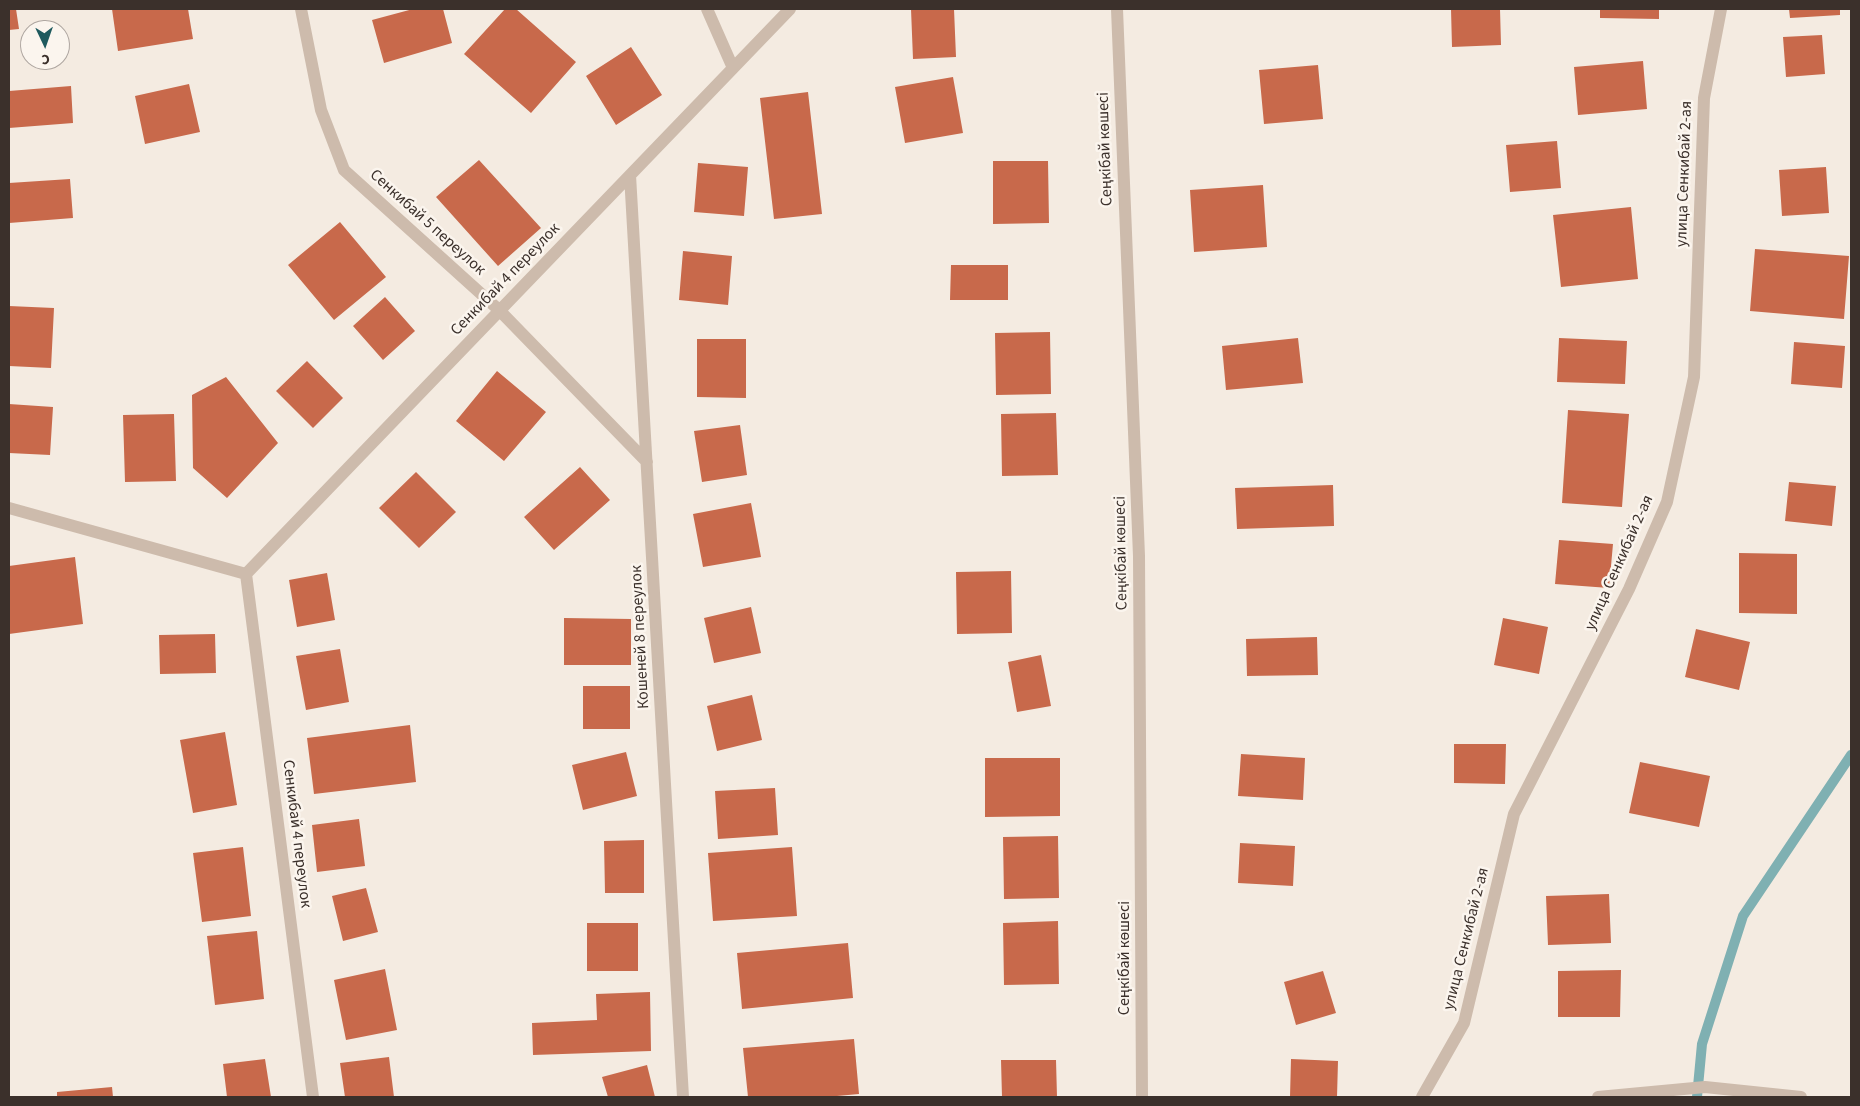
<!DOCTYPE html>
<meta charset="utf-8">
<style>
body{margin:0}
#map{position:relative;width:1860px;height:1106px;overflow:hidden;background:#f4ebe1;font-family:"Source Sans 3",sans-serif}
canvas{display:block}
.frame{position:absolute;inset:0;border:10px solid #3b302b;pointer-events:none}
.north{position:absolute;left:20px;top:20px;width:50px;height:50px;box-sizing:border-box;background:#fbf5ee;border:1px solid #aea6a0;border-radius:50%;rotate:177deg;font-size:14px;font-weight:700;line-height:20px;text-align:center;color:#3b302b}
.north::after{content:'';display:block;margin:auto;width:18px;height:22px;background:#1f5a5e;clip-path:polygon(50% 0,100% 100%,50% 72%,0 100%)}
</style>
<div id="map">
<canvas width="1860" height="1106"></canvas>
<div class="frame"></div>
<div class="north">С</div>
</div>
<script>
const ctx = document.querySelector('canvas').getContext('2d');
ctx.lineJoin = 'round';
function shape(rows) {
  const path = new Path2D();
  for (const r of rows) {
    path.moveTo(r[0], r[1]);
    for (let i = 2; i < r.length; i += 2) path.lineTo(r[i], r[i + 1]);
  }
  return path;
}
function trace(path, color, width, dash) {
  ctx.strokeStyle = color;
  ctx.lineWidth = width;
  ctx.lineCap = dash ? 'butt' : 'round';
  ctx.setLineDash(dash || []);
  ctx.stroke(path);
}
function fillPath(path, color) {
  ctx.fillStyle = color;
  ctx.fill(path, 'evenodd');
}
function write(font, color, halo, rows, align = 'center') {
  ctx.font = font + ' "Source Sans 3",sans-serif';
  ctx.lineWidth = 5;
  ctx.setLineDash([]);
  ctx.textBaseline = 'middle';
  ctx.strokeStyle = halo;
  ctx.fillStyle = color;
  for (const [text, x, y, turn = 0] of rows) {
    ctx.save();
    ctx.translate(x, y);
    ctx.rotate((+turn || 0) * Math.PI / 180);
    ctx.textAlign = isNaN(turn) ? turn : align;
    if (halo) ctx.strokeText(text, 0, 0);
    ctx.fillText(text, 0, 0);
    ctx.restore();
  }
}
const stream = shape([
 [1697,1097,1702,1044,1743,916,1851,755]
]);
const building = shape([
 [9,9,16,9,19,29,9,30],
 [112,9,188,9,193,39,118,51],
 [413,9,443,9,452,43,384,63,372,20],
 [505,9,516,9,576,62,531,113,464,54],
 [911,9,954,9,956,57,913,59],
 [1451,9,1500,9,1501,45,1452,47],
 [1600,9,1659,9,1659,19,1600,18],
 [1789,9,1840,9,1840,15,1790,18],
 [1822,35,1825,74,1786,77,1783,37],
 [631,47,662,95,616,125,586,76],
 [1643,61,1647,109,1578,115,1574,67],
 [1318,65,1323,119,1264,124,1259,70],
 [953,77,963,133,905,143,895,87],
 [189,84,200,132,145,144,135,96],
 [71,86,73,123,9,128,9,91],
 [808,92,822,214,774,219,760,98],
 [1557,141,1561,188,1510,192,1506,145],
 [479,160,541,228,498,266,436,197],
 [993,161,1048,161,1049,223,993,224],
 [698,163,748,167,744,216,694,212],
 [1826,167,1829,213,1782,216,1779,170],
 [70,179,73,218,9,223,9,183],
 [1263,185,1267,247,1194,252,1190,190],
 [1631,207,1638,279,1561,287,1553,215],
 [340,222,386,277,334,320,288,265],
 [1755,249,1849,256,1844,319,1750,311],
 [683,251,732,256,728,305,679,300],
 [951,265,1008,265,1008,300,950,300],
 [385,297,415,331,383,360,353,326],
 [9,306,54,308,51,368,9,366],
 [1050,332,1051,394,996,395,995,333],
 [1298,338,1303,383,1226,390,1222,346],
 [1559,338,1627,341,1625,384,1557,382],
 [697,339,746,339,746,398,697,397],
 [1794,342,1845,346,1842,388,1791,384],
 [307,361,343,398,313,428,276,391],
 [497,371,546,412,504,461,456,421],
 [226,377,278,443,227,498,193,468,192,395],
 [9,404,53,407,50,455,9,453],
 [1568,410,1629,414,1622,507,1562,503],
 [1056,413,1058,475,1002,476,1001,414],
 [174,414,176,481,125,482,123,415],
 [740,425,747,475,702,482,694,431],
 [580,467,610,500,554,550,524,517],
 [416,472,456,512,419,548,379,508],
 [1789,482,1836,486,1832,526,1785,521],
 [1333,485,1334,526,1237,529,1235,488],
 [751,503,761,557,703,567,693,514],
 [1559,540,1613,544,1609,588,1555,584],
 [1739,553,1797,554,1797,614,1739,613],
 [75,557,83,624,9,634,9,566],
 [1011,571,1012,633,957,634,956,572],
 [327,573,335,620,297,627,289,580],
 [751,607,761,653,714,663,704,618],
 [564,618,631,619,631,665,564,665],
 [1503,618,1548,627,1539,674,1494,665],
 [1696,629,1750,642,1739,690,1685,677],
 [215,634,216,673,160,674,159,635],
 [1317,637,1318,675,1247,676,1246,639],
 [340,649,349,702,306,710,296,656],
 [1041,655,1051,706,1017,712,1008,662],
 [583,686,630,686,630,729,583,729],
 [752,695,762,740,717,751,707,706],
 [410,725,416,782,314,794,307,738],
 [225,732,237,805,193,813,180,740],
 [1454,744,1506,744,1505,784,1454,783],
 [626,752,637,796,583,810,572,765],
 [1241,754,1305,758,1303,800,1238,796],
 [985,758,1060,758,1060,816,985,817],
 [1640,762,1710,776,1699,827,1629,813],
 [775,788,778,835,718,839,715,791],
 [359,819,365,866,317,872,312,825],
 [1058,836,1059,898,1004,899,1003,837],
 [644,840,644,893,605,893,604,841],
 [1240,843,1295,846,1293,886,1238,883],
 [243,847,251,916,202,922,193,853],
 [792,847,797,916,713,921,708,853],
 [366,888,378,932,343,941,332,896],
 [1609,894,1611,943,1548,945,1546,896],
 [1058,921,1059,984,1004,985,1003,923],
 [587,923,638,923,638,971,587,971],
 [257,931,264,999,215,1005,207,936],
 [848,943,853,998,742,1009,737,953],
 [385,969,397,1030,346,1040,334,980],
 [1621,970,1620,1017,1558,1017,1558,971],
 [1323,971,1336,1013,1296,1025,1284,982],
 [650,992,651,1051,533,1055,532,1023,597,1020,596,994],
 [854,1039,859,1094,826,1097,748,1097,743,1048],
 [389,1057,394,1097,345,1097,340,1063],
 [265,1059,271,1097,227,1097,223,1064],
 [1291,1059,1338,1061,1337,1097,1290,1097],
 [1001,1060,1056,1060,1057,1097,1002,1097],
 [647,1065,655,1097,608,1097,602,1077],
 [112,1087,113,1097,57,1097,57,1092]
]);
const minor = shape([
 [301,9,321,110,344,170,499,310,647,462],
 [707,9,733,68],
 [1117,9,1139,556,1142,1097],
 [630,175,683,1097],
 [9,508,246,574,313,1097],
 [246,574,790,9],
 [1422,1097,1464,1023,1514,814,1629,589,1667,502,1694,377,1704,98,1721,9],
 [1598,1097,1705,1087,1801,1097]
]);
const streetNames = [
 ["Сеңкібай көшесі",1106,149,-92],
 ["улица Сенкибай 2-ая",1685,174,-88],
 ["Сенкибай 5 переулок",427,223,42],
 ["Сенкибай 4 переулок",506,280,-46],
 ["Сеңкібай көшесі",1122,553,-91],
 ["улица Сенкибай 2-ая",1620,563,-66],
 ["Кошеней 8 переулок",641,637,-93],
 ["Сенкибай 4 переулок",296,834,83],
 ["улица Сенкибай 2-ая",1467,939,-76],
 ["Сеңкібай көшесі",1125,958,-90]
];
trace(stream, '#7fb0b2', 10);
fillPath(building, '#c8694b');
trace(minor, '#cdbbac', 12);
write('16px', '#3b302b', '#fbf5ee', streetNames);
</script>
